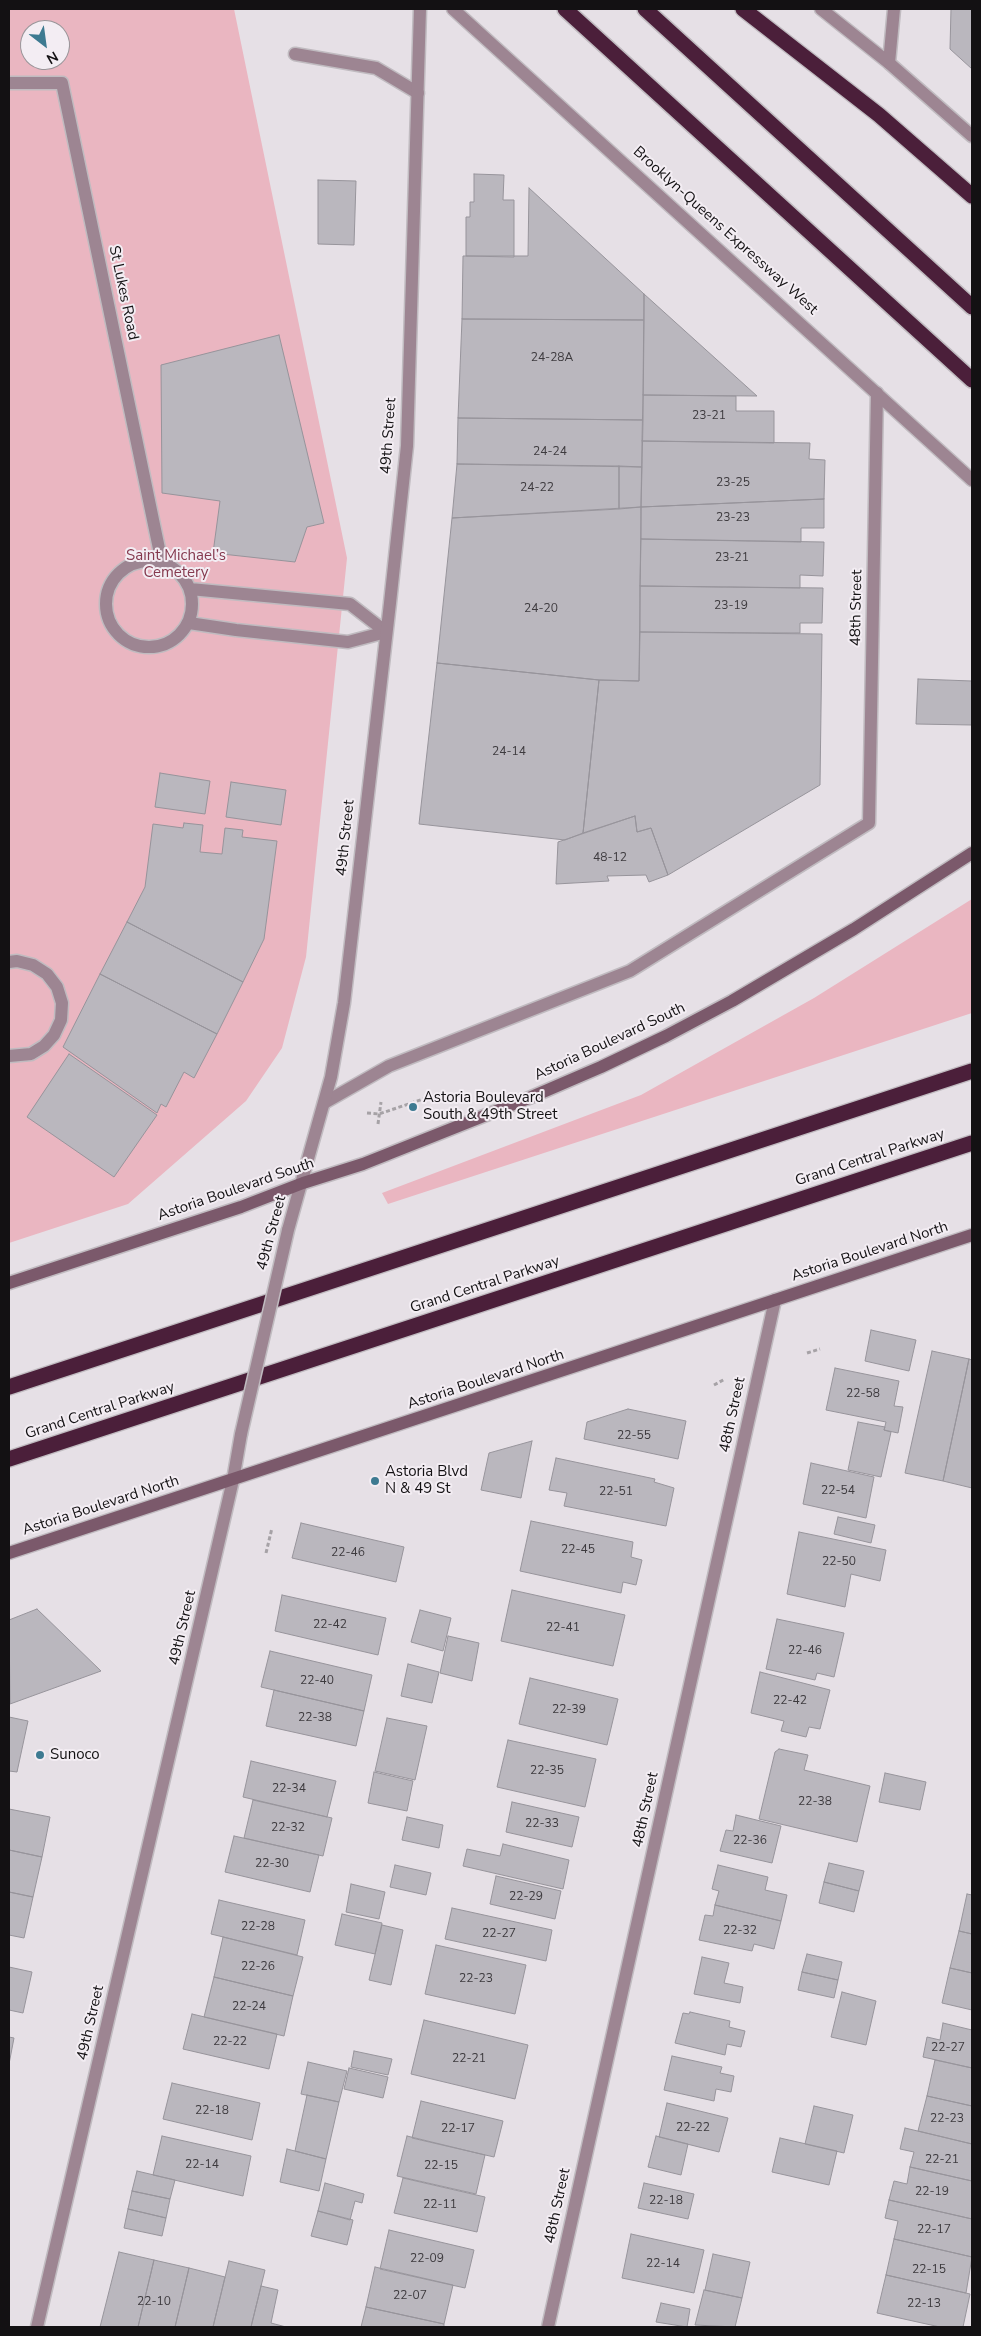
<!DOCTYPE html>
<meta charset="utf-8">
<style>
body{margin:0}
#map{position:relative;width:981px;height:2336px;overflow:hidden;background:#e6e0e6;font-family:"Nunito Sans",sans-serif}
canvas{display:block}
.frame{position:absolute;inset:0;border:10px solid #131113;pointer-events:none}
.north{position:absolute;left:20px;top:20px;width:50px;height:50px;box-sizing:border-box;background:#f3edf3;border:1px solid #999599;border-radius:50%;rotate:150deg;font-size:14px;font-weight:700;line-height:20px;text-align:center;color:#131113}
.north::after{content:'';display:block;margin:auto;width:18px;height:22px;background:#3d7a91;clip-path:polygon(50% 0,100% 100%,50% 72%,0 100%)}
</style>
<div id="map">
<canvas width="981" height="2336"></canvas>
<div class="frame"></div>
<div class="north">N</div>
</div>
<script>
const ctx = document.querySelector('canvas').getContext('2d');
ctx.lineJoin = 'round';
function fillPath(path, color) {
  ctx.fillStyle = color;
  ctx.fill(path, 'evenodd');
}
function shape(rows) {
  const path = new Path2D();
  for (const r of rows) {
    if (r.length === 3) {
      path.moveTo(r[0] + r[2], r[1]);
      path.arc(r[0], r[1], r[2], 0, 2 * Math.PI);
      continue;
    }
    path.moveTo(r[0], r[1]);
    for (let i = 2; i < r.length; i += 2) path.lineTo(r[i], r[i + 1]);
  }
  return path;
}
function trace(path, color, width, dash) {
  ctx.strokeStyle = color;
  ctx.lineWidth = width;
  ctx.lineCap = dash ? 'butt' : 'round';
  ctx.setLineDash(dash || []);
  ctx.stroke(path);
}
function write(font, color, halo, rows, align = 'center') {
  ctx.font = font + ' "Nunito Sans",sans-serif';
  ctx.lineWidth = 4;
  ctx.setLineDash([]);
  ctx.textBaseline = 'middle';
  ctx.strokeStyle = halo;
  ctx.fillStyle = color;
  for (const [text, x, y, turn = 0] of rows) {
    ctx.save();
    ctx.translate(x, y);
    ctx.rotate((+turn || 0) * Math.PI / 180);
    ctx.textAlign = isNaN(turn) ? turn : align;
    if (halo) ctx.strokeText(text, 0, 0);
    ctx.fillText(text, 0, 0);
    ctx.restore();
  }
}
const green = shape([
 [9,9,234,9,347,558,306,957,282,1048,246,1101,128,1204,9,1243],
 [30,30,60,30,60,60,30,60],
 [972,899,972,1013,388,1204,382,1193,641,1095,814,998]
]);
const building = shape([
 [951,9,972,9,972,69,950,49,951,9],
 [474,174,504,175,503,200,514,200,514,257,466,256,466,217,470,217,470,202,474,202,474,174],
 [318,180,356,181,354,245,318,244,318,180],
 [529,188,644,294,644,320,462,319,463,256,528,256,529,188],
 [644,294,757,396,643,395,644,294],
 [462,319,644,320,643,420,458,418,462,319],
 [279,335,324,523,307,527,295,562,213,553,220,501,162,493,161,365,279,335],
 [643,395,736,396,736,411,774,411,774,443,642,441,643,395],
 [458,418,643,420,642,467,457,464,458,418],
 [642,441,810,443,809,459,825,460,824,499,641,507,642,441],
 [457,464,619,466,619,509,452,518,457,464],
 [619,466,642,467,641,507,619,509,619,466],
 [824,499,824,528,801,528,801,542,641,539,641,507,824,499],
 [641,507,639,681,599,680,437,663,452,518,641,507],
 [641,539,824,542,823,576,800,575,800,588,640,586,641,539],
 [640,586,823,588,822,623,800,623,800,633,640,632,640,586],
 [640,632,822,634,820,785,668,875,651,828,637,832,635,816,583,833,599,680,639,681,640,632],
 [437,663,599,680,583,833,565,840,419,824,437,663],
 [918,679,972,681,972,725,916,724,918,679],
 [160,773,210,781,205,814,155,807,160,773],
 [231,782,286,790,281,825,226,817,231,782],
 [635,816,637,832,651,828,668,875,649,882,646,875,607,876,609,881,556,884,558,842,635,816],
 [184,823,203,825,200,852,222,854,225,828,243,830,242,837,277,841,264,939,243,982,127,922,145,887,153,824,183,828,184,823],
 [127,922,243,982,217,1034,100,974,127,922],
 [100,974,217,1034,194,1078,184,1072,166,1107,161,1104,157,1113,63,1047,100,974],
 [69,1054,157,1115,114,1177,27,1117,69,1054],
 [871,1330,916,1340,909,1371,865,1361,871,1330],
 [932,1351,969,1359,943,1481,905,1473,932,1351],
 [969,1359,972,1360,972,1488,943,1481,969,1359],
 [835,1368,899,1381,894,1406,903,1407,898,1433,884,1430,886,1422,826,1410,835,1368],
 [628,1409,686,1421,678,1459,584,1439,587,1422,628,1409],
 [858,1422,885,1427,884,1430,891,1432,881,1477,848,1470,858,1422],
 [532,1441,521,1498,481,1490,489,1453,532,1441],
 [556,1458,655,1479,654,1482,674,1488,666,1526,564,1506,567,1493,549,1490,556,1458],
 [811,1463,874,1477,866,1518,803,1504,811,1463],
 [838,1517,875,1525,871,1543,834,1534,838,1517],
 [531,1521,633,1542,631,1557,642,1560,636,1585,623,1582,621,1593,520,1571,531,1521],
 [301,1523,404,1547,396,1582,292,1558,301,1523],
 [799,1532,886,1550,880,1581,851,1574,845,1607,787,1594,799,1532],
 [512,1590,625,1615,613,1666,501,1641,512,1590],
 [282,1595,386,1618,378,1655,275,1631,282,1595],
 [37,1609,101,1671,10,1704,9,1620,37,1609],
 [420,1610,451,1618,443,1651,411,1642,420,1610],
 [777,1619,844,1633,834,1677,817,1673,815,1680,766,1669,777,1619],
 [448,1636,479,1643,472,1681,440,1673,448,1636],
 [270,1651,372,1675,364,1711,261,1687,270,1651],
 [408,1664,439,1672,432,1703,401,1696,408,1664],
 [760,1672,830,1690,820,1729,809,1727,806,1737,781,1731,784,1721,751,1713,760,1672],
 [530,1678,618,1699,607,1745,519,1724,530,1678],
 [274,1690,364,1711,356,1746,266,1726,274,1690],
 [9,1717,28,1721,17,1772,9,1771,9,1717],
 [387,1718,427,1726,415,1780,375,1771,387,1718],
 [508,1740,596,1759,585,1807,497,1787,508,1740],
 [779,1749,808,1755,804,1770,870,1786,857,1842,759,1819,775,1752,779,1749],
 [251,1761,336,1781,327,1817,243,1797,251,1761],
 [374,1772,413,1781,407,1811,368,1803,374,1772],
 [885,1773,926,1782,920,1810,879,1802,885,1773],
 [253,1800,332,1818,323,1856,244,1838,253,1800],
 [512,1802,579,1817,572,1847,506,1832,512,1802],
 [9,1809,50,1817,42,1857,9,1850,9,1809],
 [736,1815,781,1826,772,1863,720,1851,726,1830,733,1831,736,1815],
 [407,1817,443,1825,439,1848,402,1840,407,1817],
 [234,1836,319,1855,310,1892,225,1872,234,1836],
 [503,1844,569,1860,563,1889,463,1866,467,1849,500,1856,503,1844],
 [9,1850,42,1857,33,1897,9,1892,9,1850],
 [829,1863,864,1871,859,1891,824,1882,829,1863],
 [395,1865,431,1873,426,1895,390,1887,395,1865],
 [718,1865,768,1877,765,1890,787,1895,781,1921,715,1905,719,1891,712,1889,718,1865],
 [496,1876,561,1891,555,1919,490,1904,496,1876],
 [824,1882,859,1891,854,1912,819,1903,824,1882],
 [351,1884,385,1892,379,1919,346,1912,351,1884],
 [9,1892,33,1897,24,1938,9,1935,9,1892],
 [967,1894,972,1895,972,1934,959,1931,967,1894],
 [219,1900,305,1920,297,1955,211,1934,219,1900],
 [715,1905,781,1921,774,1949,754,1944,752,1951,699,1940,705,1915,713,1916,715,1905],
 [452,1908,552,1930,546,1961,445,1939,452,1908],
 [342,1914,382,1923,375,1954,335,1945,342,1914],
 [382,1925,403,1930,391,1985,369,1980,382,1925],
 [959,1931,972,1934,972,1973,950,1968,959,1931],
 [223,1937,303,1957,293,1996,214,1977,223,1937],
 [436,1945,526,1965,515,2014,425,1994,436,1945],
 [807,1954,842,1962,838,1980,802,1972,807,1954],
 [702,1957,729,1963,724,1983,743,1987,740,2003,694,1994,702,1957],
 [9,1967,32,1972,23,2013,9,2010,9,1967],
 [950,1968,972,1973,972,2010,942,2003,950,1968],
 [802,1972,838,1980,834,1998,798,1990,802,1972],
 [214,1977,293,1996,284,2036,204,2017,214,1977],
 [842,1992,876,2001,866,2045,831,2037,842,1992],
 [690,2012,730,2021,729,2027,745,2031,741,2047,727,2044,725,2055,675,2043,683,2013,689,2014,690,2012],
 [192,2014,277,2034,269,2069,183,2049,192,2014],
 [424,2020,528,2045,515,2099,411,2074,424,2020],
 [943,2023,972,2030,972,2068,923,2057,927,2037,940,2040,943,2023],
 [9,2037,14,2038,9,2064,9,2037],
 [354,2051,392,2059,388,2075,351,2067,354,2051],
 [672,2056,722,2067,720,2073,734,2076,731,2092,716,2089,714,2101,664,2090,672,2056],
 [935,2060,972,2068,972,2106,927,2096,935,2060],
 [308,2062,347,2071,339,2102,301,2094,308,2062],
 [349,2068,388,2077,383,2098,344,2089,349,2068],
 [172,2083,260,2103,252,2140,163,2119,172,2083],
 [307,2095,339,2102,326,2159,295,2151,307,2095],
 [927,2096,972,2106,972,2144,918,2131,927,2096],
 [421,2101,503,2121,494,2157,412,2138,421,2101],
 [667,2103,728,2118,719,2152,659,2137,667,2103],
 [814,2106,853,2115,844,2153,805,2144,814,2106],
 [905,2128,972,2144,972,2181,910,2167,914,2152,900,2149,905,2128],
 [162,2136,251,2156,243,2196,153,2175,162,2136],
 [407,2136,485,2155,476,2194,397,2176,407,2136],
 [656,2136,688,2144,681,2175,648,2167,656,2136],
 [780,2138,837,2151,829,2185,772,2172,780,2138],
 [287,2149,326,2159,319,2191,280,2182,287,2149],
 [910,2167,972,2181,972,2219,889,2200,894,2181,907,2184,910,2167],
 [137,2171,175,2180,170,2199,132,2191,137,2171],
 [403,2178,485,2197,477,2232,394,2213,403,2178],
 [325,2183,364,2194,362,2203,355,2201,350,2220,318,2211,325,2183],
 [644,2183,694,2194,688,2219,638,2208,644,2183],
 [132,2191,170,2199,166,2218,128,2209,132,2191],
 [889,2200,972,2219,972,2257,894,2239,898,2221,885,2218,889,2200],
 [128,2209,166,2218,162,2236,124,2228,128,2209],
 [318,2211,353,2220,347,2245,311,2236,318,2211],
 [389,2230,474,2250,465,2288,380,2269,389,2230],
 [631,2234,704,2250,694,2293,622,2278,631,2234],
 [894,2239,972,2257,966,2293,886,2275,894,2239],
 [119,2252,154,2260,138,2327,100,2327,119,2252],
 [713,2254,750,2262,742,2298,705,2290,713,2254],
 [154,2260,189,2268,175,2327,138,2327,154,2260],
 [229,2261,265,2270,251,2327,213,2327,229,2261],
 [375,2267,453,2285,444,2324,366,2307,375,2267],
 [189,2268,225,2277,213,2327,175,2327,189,2268],
 [886,2275,970,2294,963,2327,940,2327,877,2313,886,2275],
 [261,2286,278,2290,271,2323,286,2327,251,2327,261,2286],
 [704,2290,742,2298,735,2327,695,2325,704,2290],
 [661,2303,690,2309,687,2327,656,2322,661,2303],
 [366,2307,444,2324,444,2327,361,2327,366,2307]
]);
const path = shape([
 [367,1113,379,1114,447,1091],
 [378,1124,381,1102],
 [807,1353,820,1349],
 [714,1385,725,1379],
 [266,1553,272,1528]
]);
const service = shape([
 [295,54,376,68,418,93],
 [9,83,62,83,162,563],
 [149,604,43],
 [189,623,236,630,348,642,386,632,350,604,190,589],
 [9,962,17,961,33,965,47,974,57,987,62,1003,61,1020,54,1035,44,1046,31,1054,9,1056]
]);
const minor = shape([
 [889,63,894,9],
 [324,1103,389,1066,630,971,869,823,877,393],
 [37,2327,233,1480],
 [548,2327,775,1300]
]);
const tertiary = shape([
 [453,9,972,480],
 [821,9,889,63,972,136],
 [288,1230,331,1077,344,1003,390,603,407,446,420,9],
 [233,1480,241,1434]
]);
const secondary = shape([
 [9,1283,241,1207,303,1183,363,1164,529,1098,601,1067,666,1036,732,1001,854,929,972,853],
 [9,1553,972,1235]
]);
const motorway = shape([
 [565,9,972,380],
 [645,9,972,307],
 [743,9,879,115,972,196],
 [9,1387,972,1071],
 [9,1459,972,1143]
]);
const tertiaryBridge = shape([
 [241,1434,288,1230]
]);
const markers = [
 [413,1107,5,"#3d7a91"],
 [375,1481,5,"#3d7a91"],
 [40,1755,5,"#3d7a91"]
];
const numberNames = [
 ["24-28A",552,358],
 ["23-21",709,416],
 ["24-24",550,452],
 ["23-25",733,483],
 ["24-22",537,488],
 ["23-23",733,518],
 ["23-21",732,558],
 ["23-19",731,606],
 ["24-20",541,609],
 ["24-14",509,752],
 ["48-12",610,858],
 ["22-58",863,1394],
 ["22-55",634,1436],
 ["22-54",838,1491],
 ["22-51",616,1492],
 ["22-45",578,1550],
 ["22-46",348,1553],
 ["22-50",839,1562],
 ["22-42",330,1625],
 ["22-41",563,1628],
 ["22-46",805,1651],
 ["22-40",317,1681],
 ["22-42",790,1701],
 ["22-39",569,1710],
 ["22-38",315,1718],
 ["22-35",547,1771],
 ["22-34",289,1789],
 ["22-38",815,1802],
 ["22-33",542,1824],
 ["22-32",288,1828],
 ["22-36",750,1841],
 ["22-30",272,1864],
 ["22-29",526,1897],
 ["22-28",258,1927],
 ["22-32",740,1931],
 ["22-27",499,1934],
 ["22-26",258,1967],
 ["22-23",476,1979],
 ["22-24",249,2007],
 ["22-22",230,2042],
 ["22-27",948,2048],
 ["22-21",469,2059],
 ["22-18",212,2111],
 ["22-23",947,2119],
 ["22-22",693,2128],
 ["22-17",458,2129],
 ["22-21",942,2160],
 ["22-14",202,2165],
 ["22-15",441,2166],
 ["22-19",932,2192],
 ["22-18",666,2201],
 ["22-11",440,2205],
 ["22-17",934,2230],
 ["22-09",427,2259],
 ["22-14",663,2264],
 ["22-15",929,2270],
 ["22-07",410,2296],
 ["22-10",154,2302],
 ["22-13",924,2304]
];
const streetNames = [
 ["Brooklyn-Queens Expressway West",725,231,42],
 ["St Lukes Road",123,293,78],
 ["49th Street",389,436,-86],
 ["48th Street",857,608,-89],
 ["49th Street",346,838,-84],
 ["Astoria Boulevard South",610,1042,-25],
 ["Grand Central Parkway",870,1158,-18],
 ["Astoria Boulevard South",236,1190,-19],
 ["49th Street",272,1233,-75],
 ["Astoria Boulevard North",870,1252,-18],
 ["Grand Central Parkway",485,1285,-18],
 ["Astoria Boulevard North",486,1380,-18],
 ["Grand Central Parkway",100,1411,-18],
 ["48th Street",733,1415,-78],
 ["Astoria Boulevard North",101,1506,-18],
 ["49th Street",183,1628,-77],
 ["48th Street",646,1810,-78],
 ["49th Street",91,2023,-77],
 ["48th Street",558,2206,-78]
];
const parkNames = [
 ["Saint Michael’s",176,556],
 ["Cemetery",176,573]
];
const poiNames = [
 ["Astoria Boulevard",423,1098],
 ["South & 49th Street",423,1115],
 ["Astoria Blvd",385,1472],
 ["N & 49 St",385,1489],
 ["Sunoco",50,1755]
];
fillPath(green, '#eab6c1');
fillPath(building, '#bab7be');
trace(building, '#97949b', 1);
trace(service, '#c0bbc0', 15);
trace(minor, '#c0bbc0', 15);
trace(tertiary, '#c0bbc0', 15);
trace(secondary, '#c0bbc0', 15);
trace(motorway, '#c0bbc0', 18);
trace(path, '#a6a2a6', 3, [4, 2.5]);
trace(service, '#9d8592', 12);
trace(minor, '#9d8592', 12);
trace(tertiary, '#9d8592', 12);
trace(secondary, '#7b596b', 12);
trace(motorway, '#4b1f3a', 15);
trace(tertiaryBridge, '#c0bbc0', 15, []);
trace(tertiaryBridge, '#9d8592', 12);
for (const [x, y, r, color] of markers) {
  const dot = new Path2D();
  dot.arc(x, y, r, 0, 2 * Math.PI);
  ctx.fillStyle = color;
  ctx.fill(dot);
  trace(dot, '#f3edf3', 2);
}
write('12px', '#3d3a3e', null, numberNames);
write('15px', '#131113', '#f3edf3', streetNames);
write('15px', '#85394e', '#f3edf3', parkNames);
write('15px', '#131113', '#f3edf3', poiNames, 'left');
</script>
